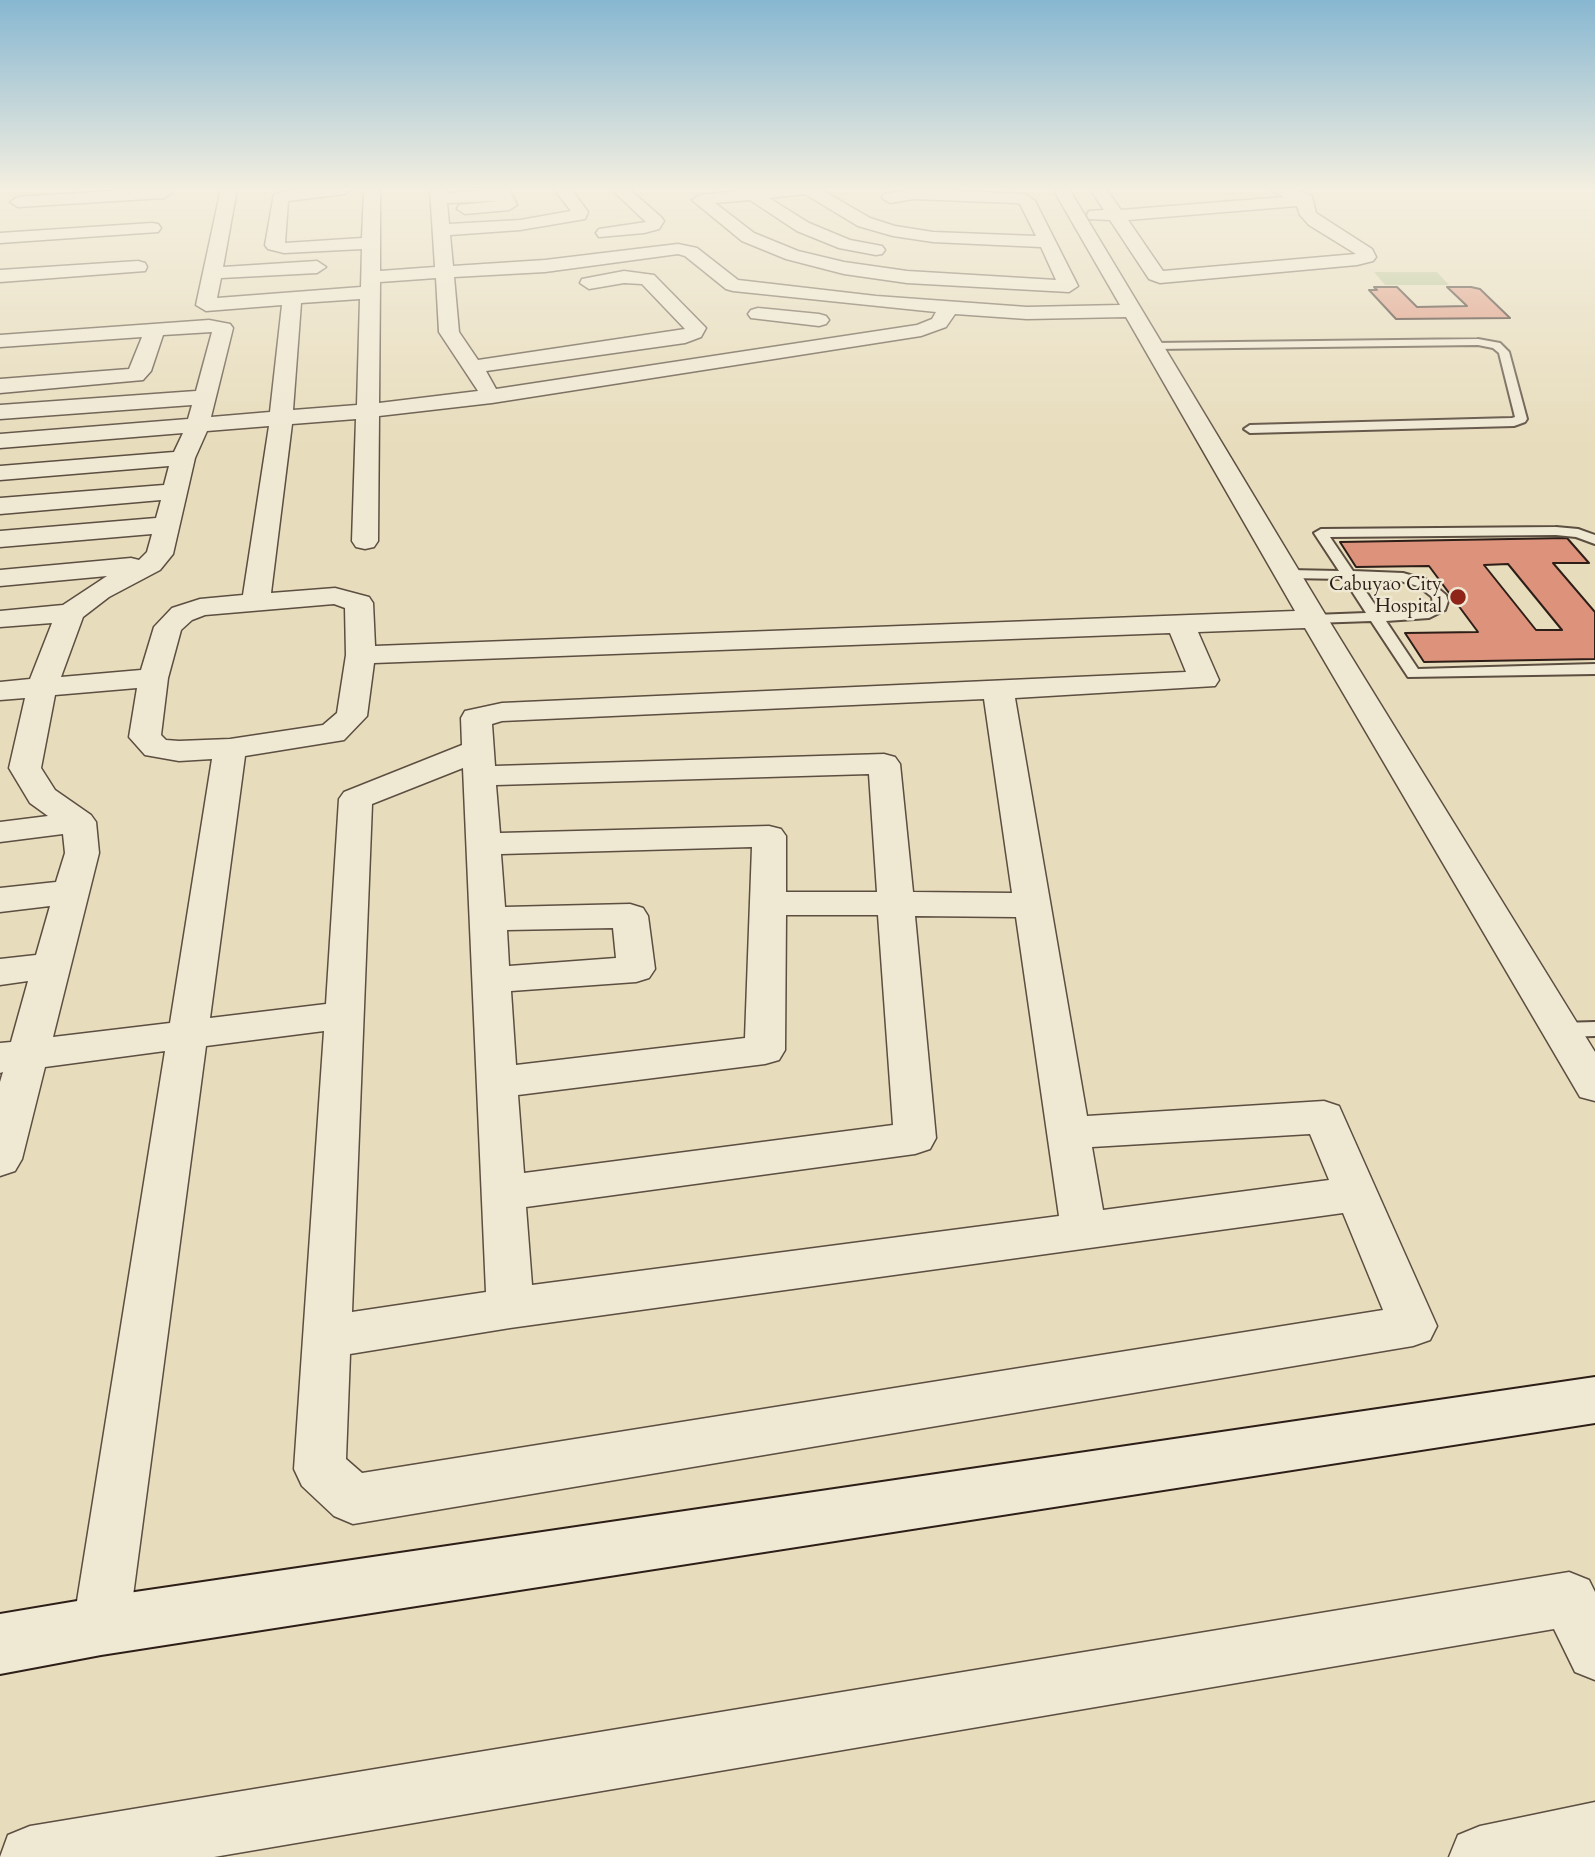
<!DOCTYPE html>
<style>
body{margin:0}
canvas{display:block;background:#e7dcbb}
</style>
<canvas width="1595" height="1857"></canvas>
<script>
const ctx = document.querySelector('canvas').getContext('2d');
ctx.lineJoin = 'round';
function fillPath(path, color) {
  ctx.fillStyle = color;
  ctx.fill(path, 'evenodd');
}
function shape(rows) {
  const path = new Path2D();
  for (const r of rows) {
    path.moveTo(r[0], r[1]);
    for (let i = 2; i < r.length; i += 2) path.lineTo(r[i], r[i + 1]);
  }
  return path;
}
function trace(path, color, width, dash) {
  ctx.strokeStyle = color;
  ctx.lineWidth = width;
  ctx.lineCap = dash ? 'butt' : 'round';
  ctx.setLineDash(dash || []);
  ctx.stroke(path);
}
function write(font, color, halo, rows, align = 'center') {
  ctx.font = font + ' Cardo,serif';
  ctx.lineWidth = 5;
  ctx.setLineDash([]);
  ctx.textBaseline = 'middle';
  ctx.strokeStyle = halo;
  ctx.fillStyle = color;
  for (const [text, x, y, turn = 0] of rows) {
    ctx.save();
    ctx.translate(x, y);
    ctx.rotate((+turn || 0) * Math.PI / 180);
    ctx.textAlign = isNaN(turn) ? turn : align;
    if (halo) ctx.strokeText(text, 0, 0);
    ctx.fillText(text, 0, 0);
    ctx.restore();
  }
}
const green = shape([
 [1374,272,1437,272,1449,285,1385,285]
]);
const building = shape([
 [1374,287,1397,287,1417,307,1467,306,1447,287,1471,287,1480,289,1510,318,1396,319,1369,290,1377,290,1374,287],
 [1567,538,1589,563,1553,563,1595,612,1595,659,1424,662,1405,633,1478,632,1429,566,1356,567,1340,542,1567,538],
 [1508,564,1562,630,1536,630,1484,565,1508,564]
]);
const lane = shape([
 [1478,339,1500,343,1509,352,1527,419,1525,422,1514,426,1250,433,1244,429,1250,425,1512,418,1515,417,1499,353,1493,348,1478,345,1154,349,1149,346,1154,343,1478,339],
 [1556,527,1578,529,1595,535,1595,544,1576,537,1556,535,1330,537,1353,571,1403,573,1428,580,1446,595,1448,601,1445,610,1429,618,1386,621,1418,669,1595,664,1595,674,1408,677,1371,621,1314,623,1307,619,1314,615,1366,613,1344,579,1289,578,1282,574,1289,570,1339,571,1314,533,1321,529,1556,527],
 [1358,580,1397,580,1418,586,1432,597,1433,605,1421,611,1380,612,1358,580],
 [1595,1022,1595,1036,1560,1037,1553,1035,1550,1030,1553,1025,1560,1023,1595,1022]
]);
const street = shape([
 [142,189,169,189,172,193,164,198,18,207,10,202,18,197,142,189],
 [221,189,237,189,223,267,317,261,326,267,317,273,221,278,217,298,361,287,362,249,284,253,268,249,265,245,274,194,301,189,352,189,344,194,288,201,285,243,362,238,364,189,380,189,380,271,435,267,430,189,446,189,447,193,505,189,510,191,517,205,509,210,465,214,457,209,459,205,499,201,447,203,449,224,520,220,571,211,554,189,571,189,588,212,585,219,520,230,450,235,453,266,545,260,678,244,697,248,738,280,876,296,1027,307,1120,305,1053,189,1069,189,1328,619,1595,1052,1595,1101,1580,1097,1305,628,1198,632,1219,680,1215,686,1015,698,1087,1116,1324,1101,1339,1106,1437,1326,1430,1340,1413,1346,353,1524,334,1516,302,1486,294,1469,324,1031,206,1046,129,1626,121,1646,101,1654,81,1646,73,1626,165,1051,45,1067,22,1159,15,1171,0,1176,0,1082,3,1072,0,1073,0,1043,11,1042,28,981,0,985,0,959,36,955,50,906,0,912,0,888,56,882,65,853,63,834,0,842,0,822,48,816,30,803,9,768,25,698,0,700,0,682,30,679,52,623,0,627,0,611,63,605,107,576,0,586,0,570,131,558,139,560,147,552,152,534,0,547,0,531,156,518,161,500,0,514,0,498,164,485,169,466,0,480,0,466,174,452,183,433,0,448,0,434,188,419,192,405,0,419,0,405,196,391,212,332,163,335,151,371,143,380,0,393,0,379,129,369,142,337,0,347,0,335,209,320,230,324,233,328,211,417,270,412,282,305,206,311,196,305,221,189],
 [678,254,685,256,726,289,733,291,936,312,932,319,917,325,496,389,486,371,685,343,701,337,706,328,654,275,624,271,582,279,580,283,589,289,624,283,642,284,685,329,478,360,459,332,454,277,545,272,678,254],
 [436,278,439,332,478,391,379,403,380,282,436,278],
 [360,299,357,405,293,410,301,303,360,299],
 [955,314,1027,319,1126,317,1295,611,375,646,373,603,369,597,335,588,271,593,292,424,356,419,352,541,356,547,365,549,374,547,378,541,379,416,492,403,921,336,946,327,955,314],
 [269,426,243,595,200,599,172,608,154,627,141,670,61,677,83,617,109,597,160,570,173,554,195,458,207,431,269,426],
 [334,604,345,608,346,655,337,713,323,725,230,739,179,741,166,740,161,735,168,678,181,630,192,620,205,615,334,604],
 [1170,633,1186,672,502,703,465,711,461,718,462,745,344,792,339,799,326,1004,210,1018,245,756,344,740,367,716,374,663,1170,633],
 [137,688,129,737,145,755,179,761,212,759,170,1023,53,1037,99,853,96,822,91,815,55,790,41,768,55,695,137,688],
 [984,699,1012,893,913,892,900,764,895,757,884,754,495,766,492,724,502,721,984,699],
 [463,768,486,1292,352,1312,372,804,463,768],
 [869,774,877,892,786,892,786,836,781,829,769,826,500,833,496,785,869,774],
 [752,847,745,1038,516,1065,511,991,636,982,649,978,655,969,648,916,643,908,630,904,505,907,501,854,752,847],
 [786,915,878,915,893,1125,524,1173,518,1095,765,1064,779,1060,785,1050,786,915],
 [915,916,1016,917,1059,1216,532,1285,526,1207,915,1154,930,1149,936,1138,915,916],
 [613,928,616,958,509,966,507,930,613,928],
 [1310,1134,1329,1180,1103,1210,1092,1147,1310,1134],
 [1343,1213,1383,1310,362,1473,346,1459,350,1354,510,1328,1343,1213],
 [611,189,629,189,661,217,664,221,659,229,644,233,599,237,596,233,599,229,646,222,611,189],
 [755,189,820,189,870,218,895,226,933,232,1036,236,1020,204,1017,203,914,199,890,203,882,198,884,194,912,189,1025,194,1035,201,1078,286,1069,292,907,283,844,274,786,259,742,241,692,200,700,195,755,189],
 [805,194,858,226,893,236,933,242,1041,247,1056,280,907,271,844,262,798,251,754,233,715,203,750,200,797,231,839,248,876,255,882,254,885,250,882,246,850,240,809,223,769,198,805,194],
 [1090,189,1106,189,1121,210,1284,197,1269,189,1294,189,1312,196,1316,213,1372,249,1376,257,1373,261,1357,265,1160,283,1149,279,1110,220,1089,219,1087,215,1089,211,1104,210,1090,189],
 [1297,206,1300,215,1309,225,1356,254,1163,271,1128,220,1297,206],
 [152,223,158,224,161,228,158,232,0,243,0,233,152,223],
 [138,261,145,263,147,267,145,271,0,282,0,270,138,261],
 [758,308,819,314,826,316,829,320,826,324,819,326,751,318,748,314,751,310,758,308],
 [1569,1572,1589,1580,1595,1592,1595,1680,1575,1672,1554,1629,214,1857,0,1857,8,1835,30,1826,1569,1572],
 [1595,1802,1595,1857,1449,1857,1458,1835,1480,1826,1595,1802]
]);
const secondary = shape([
 [1595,1377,1595,1423,101,1655,0,1674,0,1614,101,1597,1595,1377]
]);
const markers = [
 [1458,597,9,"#8f2418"]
];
const farPoinames = [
 ["Cabuyao City",1442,586],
 ["Hospital",1442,608]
];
fillPath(green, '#b3c192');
fillPath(building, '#dd927c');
trace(building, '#2d1e18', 2);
trace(lane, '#5c4e41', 4);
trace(street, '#5c4e41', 3);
trace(secondary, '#2d1e18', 4);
fillPath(lane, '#efe8d3');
fillPath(street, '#efe8d3');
fillPath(secondary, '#efe8d3');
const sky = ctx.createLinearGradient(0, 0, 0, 449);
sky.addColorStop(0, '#87b7d1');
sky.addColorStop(0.42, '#f4efe0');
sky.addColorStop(1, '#f4efe000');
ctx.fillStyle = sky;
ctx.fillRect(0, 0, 1595, 449);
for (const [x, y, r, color] of markers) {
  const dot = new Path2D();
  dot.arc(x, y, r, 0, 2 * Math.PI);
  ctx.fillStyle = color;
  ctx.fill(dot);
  trace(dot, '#efe8d3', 2.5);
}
write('19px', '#2d1e18', '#efe8d3', farPoinames, 'right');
</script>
